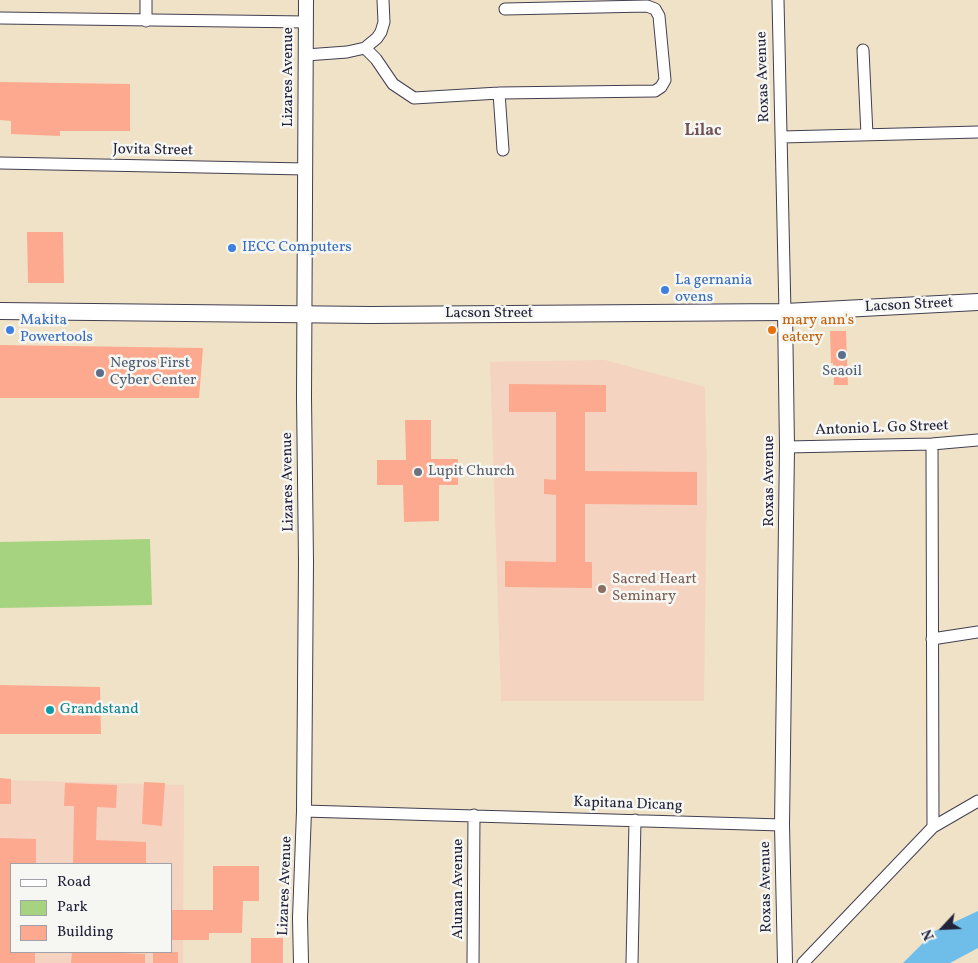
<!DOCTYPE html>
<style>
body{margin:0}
#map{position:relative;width:978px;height:963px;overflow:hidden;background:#f0e2c7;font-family:Vollkorn,serif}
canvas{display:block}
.legend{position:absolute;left:10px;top:863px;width:162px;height:90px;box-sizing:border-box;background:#f6f6f2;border:1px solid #a1a1a9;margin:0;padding:6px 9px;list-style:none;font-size:15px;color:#22223b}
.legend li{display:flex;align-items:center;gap:10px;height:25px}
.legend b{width:25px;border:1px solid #a1a1a9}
.north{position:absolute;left:918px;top:903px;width:50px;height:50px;-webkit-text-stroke:4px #f6f6f2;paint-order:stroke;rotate:245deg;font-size:14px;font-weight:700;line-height:20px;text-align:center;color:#22223b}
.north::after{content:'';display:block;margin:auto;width:18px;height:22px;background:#22223b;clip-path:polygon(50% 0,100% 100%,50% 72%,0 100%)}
</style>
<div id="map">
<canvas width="978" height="963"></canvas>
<ul class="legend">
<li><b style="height:6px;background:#fff"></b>Road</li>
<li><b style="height:14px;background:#a6d37f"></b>Park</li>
<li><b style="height:14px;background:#fda98f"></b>Building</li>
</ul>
<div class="north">N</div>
</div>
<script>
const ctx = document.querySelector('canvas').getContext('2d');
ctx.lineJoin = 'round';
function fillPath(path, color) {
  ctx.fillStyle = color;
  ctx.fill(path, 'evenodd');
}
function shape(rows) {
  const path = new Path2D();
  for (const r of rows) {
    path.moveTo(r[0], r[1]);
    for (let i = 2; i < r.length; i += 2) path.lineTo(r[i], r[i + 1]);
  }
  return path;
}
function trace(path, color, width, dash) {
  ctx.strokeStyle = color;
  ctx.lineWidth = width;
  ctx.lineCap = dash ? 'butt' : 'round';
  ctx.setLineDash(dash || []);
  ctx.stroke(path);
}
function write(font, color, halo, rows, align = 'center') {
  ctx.font = font + ' Vollkorn,serif';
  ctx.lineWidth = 5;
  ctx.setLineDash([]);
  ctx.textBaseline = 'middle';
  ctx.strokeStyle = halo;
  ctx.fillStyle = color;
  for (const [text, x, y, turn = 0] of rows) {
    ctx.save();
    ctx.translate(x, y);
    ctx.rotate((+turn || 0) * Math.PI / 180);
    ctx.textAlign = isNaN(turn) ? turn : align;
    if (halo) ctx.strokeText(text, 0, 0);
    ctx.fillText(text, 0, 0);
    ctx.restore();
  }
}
const built = shape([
 [605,360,705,387,707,477,704,701,501,701,490,362],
 [0,780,184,785,183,963,0,963],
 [11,864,171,864,171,952,11,952]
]);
const green = shape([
 [150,539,152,605,0,608,0,542]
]);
const water = shape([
 [978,911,978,948,950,963,903,963,935,931]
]);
const building = shape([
 [0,82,130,84,130,131,60,131,60,136,11,134,11,121,0,120],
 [27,232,63,232,64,283,28,283],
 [830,331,846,331,848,385,834,385,833,363,831,363],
 [0,345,203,348,199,398,0,398],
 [509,384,606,385,606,412,585,412,585,471,697,472,697,505,585,504,585,562,592,562,592,588,505,587,505,561,556,562,556,495,544,494,544,479,556,480,556,412,509,412],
 [405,420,431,420,431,459,458,459,458,485,439,485,439,521,404,522,403,485,377,485,377,460,406,460],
 [0,685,100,687,101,734,0,734],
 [0,778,11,779,11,804,0,804],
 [144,782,165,783,162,826,142,824],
 [65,783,117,785,116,808,97,807,96,840,146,842,146,864,73,864,74,806,64,806],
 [0,838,36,839,36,864,11,864,11,952,35,952,35,963,0,963],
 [213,866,259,866,259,901,243,901,242,933,209,933,209,940,171,940,171,910,213,910],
 [251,938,283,938,283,963,251,963],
 [72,952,120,952,120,953,145,954,145,963,71,963],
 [153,952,178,952,178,963,153,963]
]);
const minor = shape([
 [778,0,785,312],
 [0,18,306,22],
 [146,21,146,0],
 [365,48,377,38,381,32,384,22,383,0],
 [863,50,867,135],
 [306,55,347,52,365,48,376,59,393,84,414,98,499,93,655,91,661,87,665,80,659,16,655,9,647,6,505,9],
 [499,93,503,150],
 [782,137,978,132],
 [0,163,305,169],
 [932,444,933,827],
 [787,447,932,444,978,440],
 [932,639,978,632],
 [304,811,782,825],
 [473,963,474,815],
 [632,963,635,820],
 [803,963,933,827,978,801]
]);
const tertiary = shape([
 [785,312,787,447,782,825,785,963],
 [301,963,300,918,304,811,306,562,304,397,306,0]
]);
const secondary = shape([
 [0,311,370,315,785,312,978,302]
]);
const markers = [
 [232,248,5,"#3f7fe0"],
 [665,290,5,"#3f7fe0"],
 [10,330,5,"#3f7fe0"],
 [772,330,5,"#e8710a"],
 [842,355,5,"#5c6f8a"],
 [100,373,5,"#5c6f8a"],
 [418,472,5,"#6b7280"],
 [602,589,5,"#8d6e63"],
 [50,710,5,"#0f9aa8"]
];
const streetNames = [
 ["Lizares Avenue",289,77,-90],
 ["Roxas Avenue",764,77,-92],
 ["Jovita Street",153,151,1],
 ["Lacson Street",909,306,-3],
 ["Lacson Street",489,314],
 ["Antonio L. Go Street",882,429,-2],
 ["Roxas Avenue",770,481,-90],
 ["Lizares Avenue",289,482,-91],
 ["Kapitana Dicang",628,805,2],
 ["Lizares Avenue",286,886,-88],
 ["Roxas Avenue",767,887,-91],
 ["Alunan Avenue",459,889,-90]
];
const shopNames = [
 ["IECC Computers",242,248],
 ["La gernania",675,281],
 ["ovens",675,298],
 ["Makita",20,321],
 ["Powertools",20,338]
];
const foodNames = [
 ["mary ann's",782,321],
 ["eatery",782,338]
];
const serviceNames = [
 ["Negros First",110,364],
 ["Cyber Center",110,381],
 ["Seaoil",842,372,"center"]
];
const worshipNames = [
 ["Lupit Church",428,472]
];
const educationNames = [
 ["Sacred Heart",612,580],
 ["Seminary",612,597]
];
const cultureNames = [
 ["Grandstand",60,710]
];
const neighbourhoodNames = [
 ["Lilac",703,132]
];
fillPath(built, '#f4d3c0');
fillPath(green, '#a6d37f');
fillPath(water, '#6fbeea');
fillPath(building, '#fda98f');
trace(minor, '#413f50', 13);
trace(tertiary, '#413f50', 16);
trace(secondary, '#413f50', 18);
trace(minor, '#fff', 11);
trace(tertiary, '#fff', 14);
trace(secondary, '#fff', 16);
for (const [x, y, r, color] of markers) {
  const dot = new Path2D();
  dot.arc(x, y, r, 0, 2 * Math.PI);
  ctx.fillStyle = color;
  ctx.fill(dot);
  trace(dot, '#f6f6f2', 2);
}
write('15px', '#22223b', '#f6f6f2', streetNames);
write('15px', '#366cbe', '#f6f6f2', shopNames, 'left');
write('15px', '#c56008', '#f6f6f2', foodNames, 'left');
write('15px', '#4e5e75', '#f6f6f2', serviceNames, 'left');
write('15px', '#5b616d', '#f6f6f2', worshipNames, 'left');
write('15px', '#785e54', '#f6f6f2', educationNames, 'left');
write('15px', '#0d838f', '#f6f6f2', cultureNames, 'left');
write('bold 16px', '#6f5158', '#f6f6f2', neighbourhoodNames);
</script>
